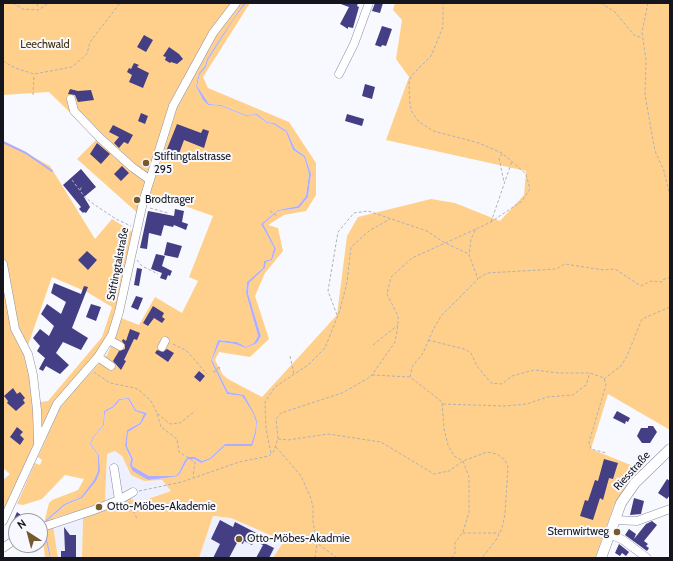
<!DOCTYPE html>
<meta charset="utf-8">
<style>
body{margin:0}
#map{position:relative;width:673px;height:561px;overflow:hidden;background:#f8f9fe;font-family:Cabin,sans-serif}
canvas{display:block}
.frame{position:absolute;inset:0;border:4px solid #15151e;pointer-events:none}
.north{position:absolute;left:8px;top:513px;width:40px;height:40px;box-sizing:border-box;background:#f8f9fe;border:1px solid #9d9ea4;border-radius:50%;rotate:324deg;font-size:11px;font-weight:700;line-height:16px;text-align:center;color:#15151e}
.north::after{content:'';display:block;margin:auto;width:14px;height:18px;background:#76592d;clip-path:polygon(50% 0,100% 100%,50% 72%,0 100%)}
</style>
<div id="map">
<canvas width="673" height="561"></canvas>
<div class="frame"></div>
<div class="north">N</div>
</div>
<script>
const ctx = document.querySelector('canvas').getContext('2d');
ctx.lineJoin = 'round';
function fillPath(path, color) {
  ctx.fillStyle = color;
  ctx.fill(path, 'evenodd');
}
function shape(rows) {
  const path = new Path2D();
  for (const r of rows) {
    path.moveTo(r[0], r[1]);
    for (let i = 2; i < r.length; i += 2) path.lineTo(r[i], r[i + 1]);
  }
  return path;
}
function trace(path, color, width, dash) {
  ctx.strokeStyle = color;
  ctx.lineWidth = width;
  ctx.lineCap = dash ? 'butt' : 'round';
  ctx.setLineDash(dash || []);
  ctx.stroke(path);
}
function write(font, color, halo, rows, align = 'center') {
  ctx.font = font + ' Cabin,sans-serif';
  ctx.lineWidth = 4;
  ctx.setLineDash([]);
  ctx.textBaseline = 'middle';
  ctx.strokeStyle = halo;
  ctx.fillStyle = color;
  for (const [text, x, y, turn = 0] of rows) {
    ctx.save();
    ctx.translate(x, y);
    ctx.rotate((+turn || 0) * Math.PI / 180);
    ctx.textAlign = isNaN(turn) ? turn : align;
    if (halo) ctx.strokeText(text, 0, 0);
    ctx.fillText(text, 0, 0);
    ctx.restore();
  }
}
const built = shape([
 [116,451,122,456,131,475,144,481,162,480,171,491,83,518,82,558,58,558,53,525,56,524,54,518,105,503,107,454],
 [213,516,231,518,284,541,273,558,199,558]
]);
const green = shape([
 [3,3,244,3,221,37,207,59,205,66,199,73,196,86,203,100,208,105,221,106,246,116,256,115,267,123,273,124,286,132,293,150,304,157,309,174,306,196,298,206,278,210,261,224,274,248,271,259,264,261,263,268,247,282,246,293,258,336,254,343,246,347,237,342,218,340,211,361,227,394,242,396,253,413,256,422,255,432,251,444,225,444,210,458,202,461,195,457,185,460,178,474,174,476,149,476,132,466,133,459,127,446,128,432,141,424,147,413,136,410,129,398,119,399,113,406,104,411,103,425,92,438,90,444,98,455,98,471,94,480,81,497,64,504,46,520,43,528,50,558,45,558,42,531,49,503,52,500,78,490,84,479,65,475,42,499,23,505,17,504,35,463,40,465,42,460,38,457,59,409,73,391,107,355,116,335,121,318,139,325,155,297,182,313,198,281,189,277,213,216,151,194,142,217,77,159,97,139,49,92,3,95],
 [246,3,250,3,203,77,208,88,289,122,316,163,316,195,306,211,284,215,268,225,278,228,283,251,265,273,255,296,269,339,250,357,219,352,215,360,223,375,228,379,262,397,337,315,347,236,358,217,431,199,455,203,500,221,524,195,526,171,386,140,409,77,396,59,402,20,393,10,395,3,670,3,670,430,608,394,591,449,643,470,614,505,595,558,273,558,284,541,231,518,213,516,199,558,82,558,83,518,90,513,129,498,139,502,171,491,162,480,144,481,131,475,122,456,115,451,107,454,105,503,54,518,56,524,53,525,58,558,51,558,45,529,48,520,65,505,82,498,100,471,99,455,91,444,93,438,104,425,105,412,114,407,120,400,128,399,135,411,145,414,140,423,127,430,125,446,131,460,130,467,148,480,174,477,179,475,188,459,194,459,201,463,211,459,225,446,251,446,256,433,257,421,244,395,228,392,212,360,220,342,235,344,246,348,257,343,261,336,248,293,249,283,265,268,266,262,272,260,276,249,262,224,278,211,299,208,308,197,311,174,305,156,295,149,287,131,274,123,267,122,257,114,246,115,221,105,209,104,197,86,200,74,206,67,208,60,233,19],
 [3,142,13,146,50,166,95,239,112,219,138,235,112,335,62,397,3,522,3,480,10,474,3,468],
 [52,277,87,292,112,307,102,337,48,401,40,402,28,345]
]);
const water = shape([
 [244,3,246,3,233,20,208,60,206,67,200,74,197,86,209,104,221,105,246,115,257,114,267,122,274,123,287,131,295,149,305,156,311,174,308,197,299,208,278,211,263,224,276,249,272,260,266,262,265,268,249,283,248,293,261,336,257,343,246,348,235,344,220,342,212,360,228,392,244,395,254,413,257,421,256,433,252,446,225,446,211,459,201,463,194,459,188,459,179,475,174,477,148,480,133,471,130,466,131,459,125,446,127,430,140,423,144,414,135,411,128,399,120,400,114,407,105,412,104,425,93,438,91,444,99,455,100,471,96,481,82,498,65,505,48,520,45,529,51,558,50,558,43,528,46,520,64,504,81,497,94,480,98,471,98,455,90,444,92,438,103,425,104,411,113,406,119,399,129,398,136,410,147,413,141,424,128,432,127,446,133,459,132,466,149,476,174,476,178,474,185,460,188,457,195,457,202,461,210,458,225,444,251,444,255,432,256,422,253,413,242,396,227,394,211,361,218,340,237,342,246,347,254,343,258,336,246,293,247,282,263,268,264,261,271,259,274,248,261,224,278,210,298,206,306,196,309,174,304,157,293,150,286,132,273,124,267,123,256,115,246,116,221,106,208,105,203,100,196,86,199,73,205,66,207,59,221,37]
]);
const stream = shape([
 [3,142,26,153,52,171]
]);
const building = shape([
 [338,3,358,3,357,6,359,7,353,28,348,27,348,29,340,24,349,7],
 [375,3,383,3,380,13,372,11],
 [382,26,392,29,386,46,382,45,381,47,375,45],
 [144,35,153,40,146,52,137,47],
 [169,47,179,54,183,59,177,64,171,62,170,63,165,60,166,57,163,56],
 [134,63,139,65,137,67,149,73,143,88,129,82,132,75,127,72,129,68,131,69],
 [365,84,375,87,372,99,362,96],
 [70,89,78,91,91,90,94,100,78,102,75,95,68,94],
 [141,113,148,116,145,124,138,121],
 [347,114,364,119,362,126,345,121],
 [177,124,201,133,203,129,209,131,204,148,184,140,177,159,165,154],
 [113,125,133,135,128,144,124,142,119,148,114,143,119,137,109,132],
 [97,143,110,154,101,164,90,154],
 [122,166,129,173,121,181,114,174],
 [81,169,96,187,84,197,90,207,86,213,84,212,83,213,79,209,81,207,63,185],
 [175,209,184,211,182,222,188,224,186,230,174,225,173,227,164,225,161,236,149,233,147,249,140,248,148,211,174,216],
 [167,242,182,246,178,258,164,255],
 [87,251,97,260,88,270,78,260],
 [156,254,165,256,162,266,172,271,170,276,168,275,166,280,160,278,162,273,151,269],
 [137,268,142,269,139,286,134,285],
 [54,283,81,294,84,286,88,287,72,328,88,338,81,350,63,342,56,353,69,365,60,374,46,366,43,371,39,369,45,358,37,351,40,346,33,338,40,329,49,336,54,326,41,314,47,304,61,314,66,302,51,293],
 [136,296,143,298,138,310,131,307],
 [91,304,101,307,96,321,86,317],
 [153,306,164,313,162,317,165,319,162,323,154,318,148,326,143,323],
 [130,329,140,333,137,340,134,339,124,360,126,361,121,370,113,361,119,351,125,349,125,345,122,341,123,339,126,341],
 [167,349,174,353,168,362,155,353,157,350,163,352],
 [199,371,205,376,200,382,194,377],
 [13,388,17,394,20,392,25,398,23,400,25,403,16,411,7,403,8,401,4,396],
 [617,411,630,418,628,422,626,421,625,424,613,418],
 [648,426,653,426,657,432,650,443,642,443,637,436,641,428,648,428],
 [17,427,23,432,20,435,24,439,20,445,10,437],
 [604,459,618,463,613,479,609,478,603,500,600,498,593,520,580,516,585,500,588,501,595,480,598,481],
 [667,479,670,481,670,495,667,499,658,493],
 [634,498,644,501,641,514,630,515],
 [17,512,21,515,29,517,27,521,13,521],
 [220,520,233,527,235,522,268,539,266,544,274,548,269,558,256,558,263,545,254,541,252,545,244,541,243,544,238,541,229,558,213,558,220,544,211,539],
 [652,521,657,525,644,541,648,544,646,546,649,548,647,551,625,535,629,529,636,534,634,539,646,524],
 [64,527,70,535,76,535,76,558,61,558,61,551,65,551],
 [619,544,629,552,626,556,622,553,620,556,615,553],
 [18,545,34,545,21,552]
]);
const path = shape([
 [13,3,23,9,39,10,48,3],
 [37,3,38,8],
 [601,3,615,12,634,35,642,38],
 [648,3,642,32,646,60,645,95,655,151,664,171,670,196],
 [3,61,15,68,34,74,72,67,87,54,90,42,120,3],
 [33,95,34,75],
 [502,154,499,158,504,182],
 [72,180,84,196,92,203,116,219,131,226],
 [80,190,82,186],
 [150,208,168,213],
 [270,211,277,216],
 [491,222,512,161],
 [137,260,142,266,158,274],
 [479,278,487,273,556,269,565,264,603,270,615,269,641,286,651,281,662,282,664,279,669,278,670,273],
 [337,315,328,291,338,232,354,213,368,211,427,231,445,243,469,254],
 [428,340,464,349,471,353,477,366,491,383,502,384,512,376,534,370,559,373,590,373,604,378,606,385,589,442,591,449,606,453],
 [173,344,187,351,207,374],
 [373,345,398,325],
 [290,356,294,374],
 [219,367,220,368,214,373,213,372,219,367],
 [94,372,110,383,135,388,140,391,151,401,157,413,170,424,180,423,195,411],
 [372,375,410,377,442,402,444,429,448,445,454,456,463,461,469,477,469,512,463,532,455,543,455,553,451,558],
 [410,377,412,367,423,353,433,330,441,316,478,279,469,255,471,239,476,229,491,222,522,201,530,189,526,174,502,153,479,143,433,131,418,121,412,112,410,105,409,82,412,75,431,56,443,27,443,3],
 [604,379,621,366,627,356,642,319,670,307],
 [443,404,505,406,527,404,547,397,573,395,586,385,590,373],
 [157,414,161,427,177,439,179,452,195,462,193,477],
 [278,439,288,440,328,434,381,442,434,474,449,471,463,461,487,452,497,454,505,460,508,467,505,514,502,528,496,540,482,558],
 [276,447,301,476,310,496,313,506,313,522,317,543,337,558],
 [271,453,266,429,265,402,275,387,308,365,325,348,340,310,347,282,351,247,369,231,390,219],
 [139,491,182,482,239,462,269,456,274,451,278,438,276,419,281,413,342,393,367,379,372,375,395,342,398,325,398,316,387,294,391,277,412,258,476,229],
 [129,502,137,519],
 [463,533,499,533],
 [315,558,317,543]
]);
const minor = shape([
 [339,74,354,44,369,3],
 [71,99,74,111,100,138,132,167,150,180],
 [3,264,15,329,28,354,33,375,37,410,38,442],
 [109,340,120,346],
 [162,347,165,341],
 [98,357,111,366],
 [119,500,133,492],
 [614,520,637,521,670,509],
 [3,521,57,404,98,357,112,335,119,312,143,202,173,106,213,33,236,3],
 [40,528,94,510,119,500,114,468],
 [610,534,623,540,647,558],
 [3,548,16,539]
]);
const major = shape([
 [601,558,621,503,635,483,670,449]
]);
const markers = [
 [146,163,4,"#76592d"],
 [137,200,4,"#76592d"],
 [99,507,4,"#76592d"],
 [617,532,4,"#76592d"],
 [239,539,4,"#76592d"]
];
const parkNames = [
 ["Leechwald",45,45]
];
const poiNames = [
 ["Stiftingtalstrasse",154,157],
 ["295",154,170],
 ["Brodtrager",145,200],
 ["Otto-Möbes-Akademie",107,507],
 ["Sternwirtweg",609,532,"right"],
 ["Otto-Möbes-Akadmie",247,539]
];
const streetNames = [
 ["Stiftingtalstraße",118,264,-79],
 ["Riesstraße",632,471,-48]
];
fillPath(built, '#eff0fd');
fillPath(green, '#ffd08b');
fillPath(water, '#aeadfe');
trace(stream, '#aeadfe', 2);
fillPath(building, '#443e85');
trace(minor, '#8c8da5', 9);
trace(major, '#8c8da5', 11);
trace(path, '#b0b1b7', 1, [3, 2]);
trace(minor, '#fff', 8);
trace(major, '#fff', 10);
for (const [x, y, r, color] of markers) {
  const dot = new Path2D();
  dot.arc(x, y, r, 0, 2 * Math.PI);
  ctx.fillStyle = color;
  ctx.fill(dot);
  trace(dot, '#f8f9fe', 1.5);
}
write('11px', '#422d09', '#f8f9fe', parkNames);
write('11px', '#15151e', '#f8f9fe', poiNames, 'left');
write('11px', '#15151e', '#f8f9fe', streetNames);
</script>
